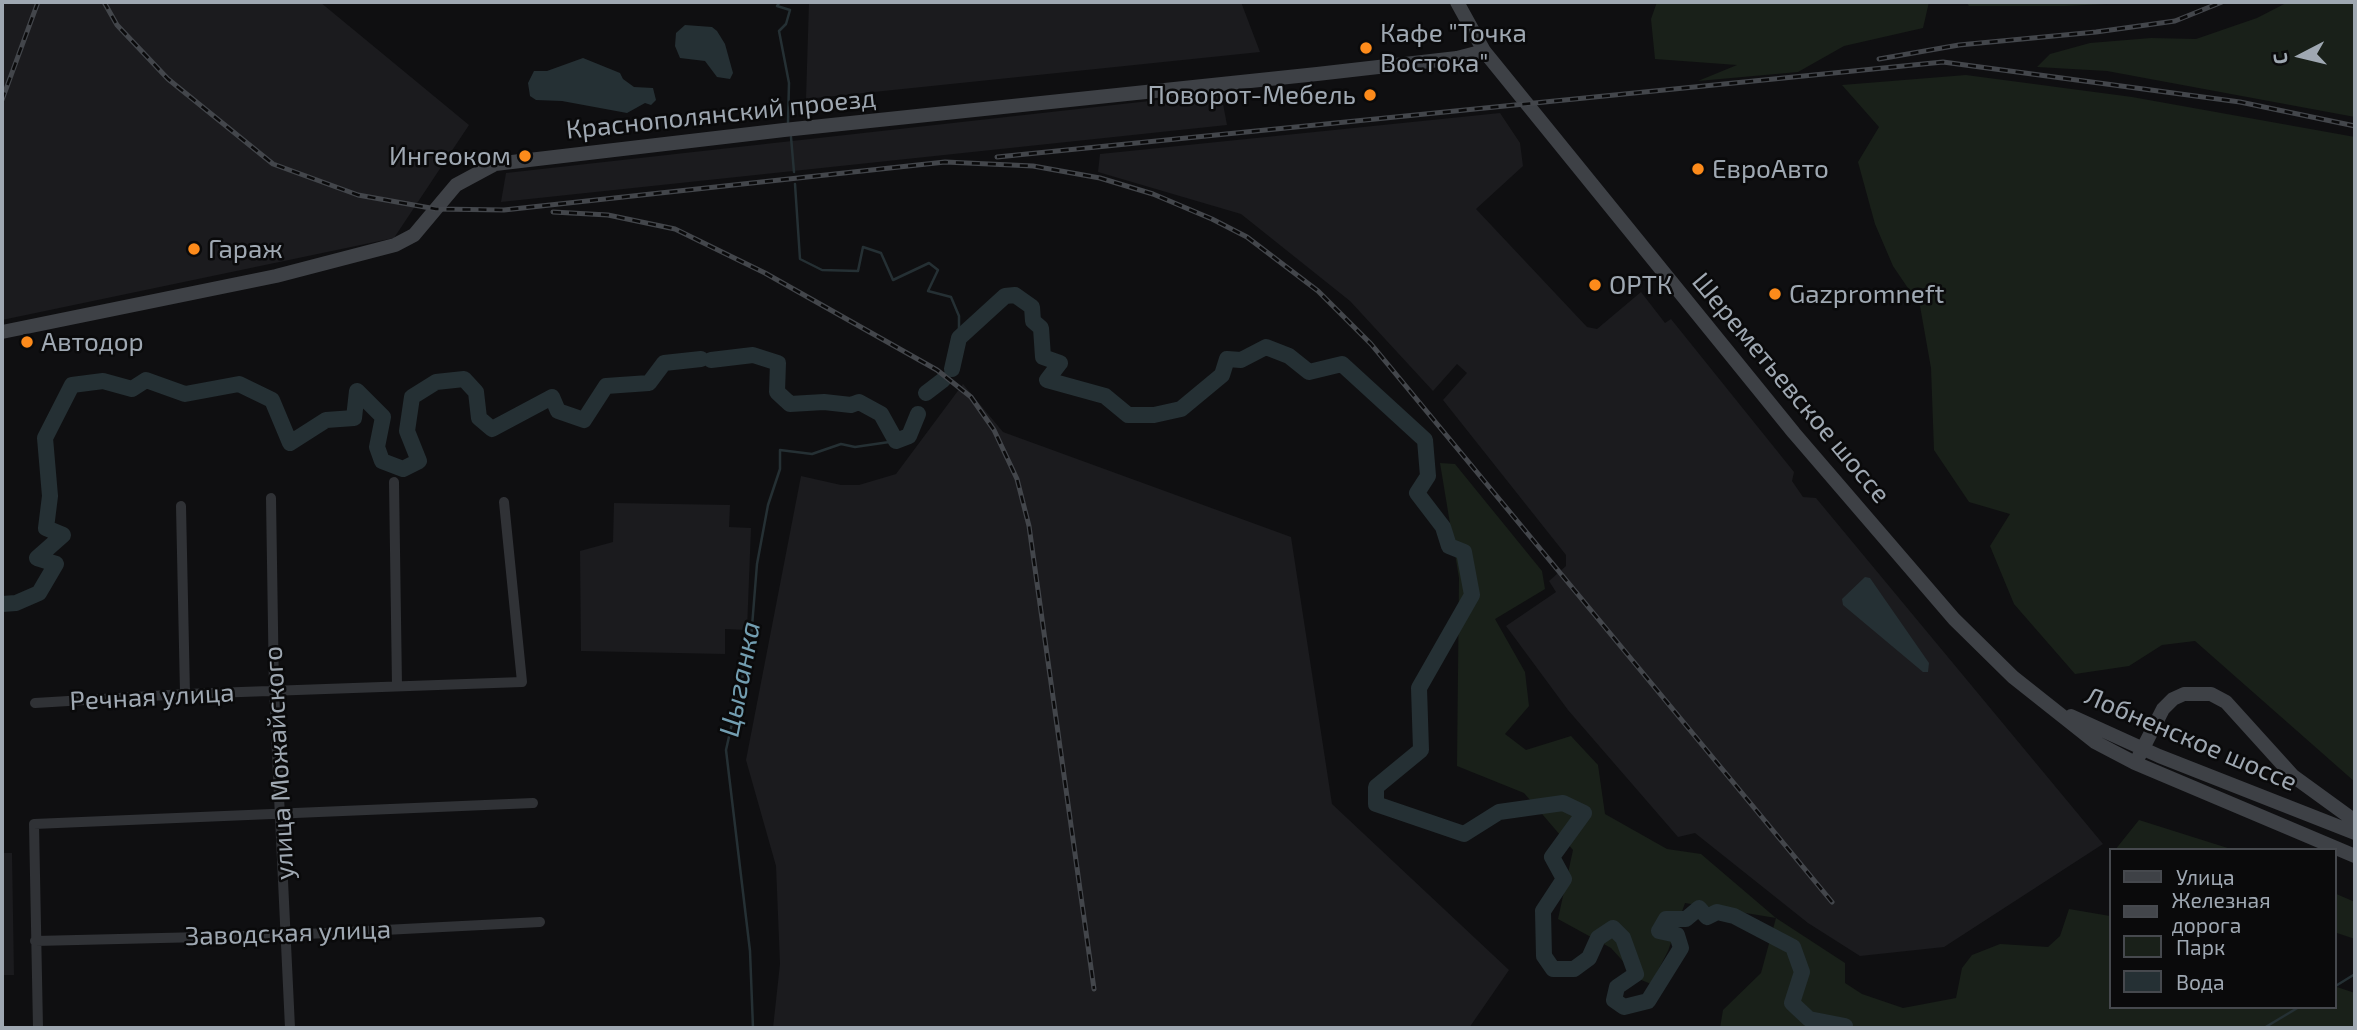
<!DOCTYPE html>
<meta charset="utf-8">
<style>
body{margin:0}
#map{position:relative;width:2357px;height:1030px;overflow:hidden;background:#0f0f11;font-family:"Exo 2",sans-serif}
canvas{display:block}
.frame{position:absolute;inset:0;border:4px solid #9fa8b2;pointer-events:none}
.legend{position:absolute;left:2109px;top:848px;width:228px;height:161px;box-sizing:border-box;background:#0a0a0b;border:2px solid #46494e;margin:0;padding:9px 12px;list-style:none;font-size:21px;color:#9fa8b2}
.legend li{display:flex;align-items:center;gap:14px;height:35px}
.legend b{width:35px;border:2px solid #46494e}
.north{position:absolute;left:2266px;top:21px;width:70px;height:70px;-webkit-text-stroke:5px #0a0a0b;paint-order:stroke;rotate:263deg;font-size:19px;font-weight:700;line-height:28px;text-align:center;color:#9fa8b2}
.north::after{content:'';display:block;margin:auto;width:24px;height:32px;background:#9fa8b2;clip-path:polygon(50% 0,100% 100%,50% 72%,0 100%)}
</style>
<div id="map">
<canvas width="2357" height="1030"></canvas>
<div class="frame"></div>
<ul class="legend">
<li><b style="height:9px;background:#3e4146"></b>Улица</li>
<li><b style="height:9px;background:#43464b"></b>Железная дорога</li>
<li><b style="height:19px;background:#192019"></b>Парк</li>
<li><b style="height:19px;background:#253034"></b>Вода</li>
</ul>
<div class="north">С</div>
</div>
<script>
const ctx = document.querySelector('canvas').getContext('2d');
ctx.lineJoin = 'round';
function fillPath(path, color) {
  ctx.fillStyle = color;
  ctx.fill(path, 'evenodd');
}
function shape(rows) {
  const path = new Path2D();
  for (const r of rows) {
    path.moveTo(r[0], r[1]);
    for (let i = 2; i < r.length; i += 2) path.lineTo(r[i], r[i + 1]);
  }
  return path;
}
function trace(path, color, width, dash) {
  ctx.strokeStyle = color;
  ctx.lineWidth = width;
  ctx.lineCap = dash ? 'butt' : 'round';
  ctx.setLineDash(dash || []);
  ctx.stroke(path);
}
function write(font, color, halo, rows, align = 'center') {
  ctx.font = font + ' "Exo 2",sans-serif';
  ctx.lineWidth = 5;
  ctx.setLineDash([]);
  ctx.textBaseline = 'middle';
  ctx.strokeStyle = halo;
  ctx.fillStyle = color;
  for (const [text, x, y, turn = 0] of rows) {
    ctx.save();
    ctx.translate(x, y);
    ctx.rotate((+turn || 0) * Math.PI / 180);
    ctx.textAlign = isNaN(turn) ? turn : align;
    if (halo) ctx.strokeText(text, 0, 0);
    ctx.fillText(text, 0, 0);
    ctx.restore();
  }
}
const built = shape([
 [2,2,320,2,469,125,394,238,2,320],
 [809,2,1241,2,1260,52,806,99],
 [1221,93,1227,125,501,202,506,173],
 [1500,113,1520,143,1523,166,1476,209,1587,327,1597,329,1641,292,1665,323,1671,319,1794,472,1792,481,1803,497,1816,498,2103,844,1944,947,1860,956,1808,923,1695,833,1678,837,1568,710,1506,626,1556,592,1549,581,1566,566,1566,555,1443,400,1467,373,1457,364,1433,391,1350,301,1241,214,1098,172,1100,154],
 [963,384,1003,432,1291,537,1332,804,1509,970,1469,1028,773,1028,780,964,776,866,746,760,801,476,841,485,859,485,896,474],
 [614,503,730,505,729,527,751,528,747,630,725,629,725,654,581,651,580,551,613,542],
 [2,853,12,853,14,975,2,975]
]);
const green = shape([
 [1657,2,1929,2,1923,28,1844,46,1798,72,1698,81,1737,65,1655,59,1651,19],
 [1966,2,2148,2,2065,6,1969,6],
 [2288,2,2355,2,2355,117,2107,71,2037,67,2050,54,2090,43,2151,38,2196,39,2257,18],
 [1966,75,2132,97,2355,137,2355,782,2195,641,2162,645,2129,666,2075,674,2014,604,1990,546,2010,514,1969,502,1934,450,1931,368,1920,306,1893,266,1875,224,1858,162,1879,127,1842,85],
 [1440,463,1455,464,1542,571,1545,589,1495,619,1525,672,1529,706,1505,734,1526,750,1571,736,1598,765,1605,814,1667,849,1701,854,1776,918,1845,963,1845,983,1862,994,1903,1008,1956,998,1962,968,1972,955,2000,944,2048,947,2060,936,2069,909,2110,916,2110,1007,2334,1007,2334,986,2355,993,2355,1028,1720,1028,1723,1010,1761,973,1776,918,1685,903,1668,951,1651,984,1639,979,1611,948,1558,919,1573,850,1524,793,1457,766,1459,578],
 [2139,820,2234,850,2115,850],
 [2334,893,2355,902,2355,939,2334,932]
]);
const water = shape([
 [685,25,712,27,717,31,725,44,733,73,730,79,717,77,705,61,680,58,675,46,676,33],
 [583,58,620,73,623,79,634,87,653,88,656,100,651,105,645,103,627,113,562,101,536,100,530,96,528,83,534,71,547,71],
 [1865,577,1870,578,1929,663,1928,672,1923,672,1843,605,1842,599]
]);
const stream = shape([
 [780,2,777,6,790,10,786,24,779,31,789,83,788,122],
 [791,137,794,172],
 [795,184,800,259,822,270,858,271,863,247,881,253,893,280,929,263,938,270,928,291,951,297,959,316,959,338],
 [2334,987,2355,974],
 [753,1028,750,951,726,750,751,639,757,564,768,505,780,469,780,450,812,454,841,444,855,447,896,441],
 [2264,1028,2299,1007]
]);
const river = shape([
 [711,360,753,355,778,363,777,392,790,404,824,402,851,405,859,402,881,414,896,441,909,436,918,414],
 [952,369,959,338,1005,296,1015,295,1032,307,1033,321,1041,328,1043,357,1060,363,1047,380,1105,396,1128,415,1154,415,1181,409,1222,375,1227,359,1241,360,1266,347,1289,356,1309,372,1342,364,1425,440,1428,476,1417,493,1443,527,1449,546,1464,552,1472,595,1419,688,1421,750,1376,787,1376,804,1464,834,1499,812,1563,803,1584,813,1552,857,1564,879,1543,911,1544,956,1553,969,1574,969,1589,958,1598,938,1613,928,1623,938,1636,974,1617,987,1614,1000,1624,1007,1648,1001,1681,948,1677,935,1659,931,1666,919,1686,919,1699,908,1707,917,1717,912,1734,916,1793,947,1802,972,1792,1003,1809,1019,1845,1026,1844,1028],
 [926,393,943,380],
 [2,604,16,603,39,593,56,564,37,558,63,535,46,528,50,496,45,438,72,385,103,381,132,389,146,380,185,394,239,384,272,400,290,443,326,420,354,418,357,391,383,417,377,447,382,461,403,469,419,461,407,431,412,397,436,382,464,379,476,392,479,418,492,429,552,397,558,411,584,420,606,386,649,383,664,363,701,359]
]);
const street = shape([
 [394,482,397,686],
 [271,498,274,691,290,1028],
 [181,506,185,694],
 [35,703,185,694,522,682,504,502],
 [35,941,287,935,540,922],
 [38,1028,34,824,533,803]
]);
const secondary = shape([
 [1457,2,1484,51,1794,433,1954,619,2013,677,2095,742,2135,763,2355,856],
 [2,332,276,276,395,245,414,235,456,185,495,164,784,130,1317,74,1457,58,1484,51],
 [2071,716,2159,756,2355,833],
 [2139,756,2163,709,2173,699,2184,694,2211,694,2226,702,2293,776,2355,821]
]);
const rail = shape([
 [104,2,117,25,168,79,273,164,358,195,436,209,504,210,945,162,1033,166,1100,178,1153,194,1212,219,1247,237,1318,291,1371,344,1832,902],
 [1879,59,1959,45,2096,32,2175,21,2222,2],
 [2,100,38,2],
 [997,157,1943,62,2240,102,2355,126],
 [553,212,608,215,675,229,765,273,937,370,971,397,994,430,1017,479,1029,526,1094,989]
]);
const markers = [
 [1366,48,7,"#fd8b1b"],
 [1370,95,7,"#fd8b1b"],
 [525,156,7,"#fd8b1b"],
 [1698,169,7,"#fd8b1b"],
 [194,249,7,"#fd8b1b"],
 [1595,285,7,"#fd8b1b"],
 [1775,294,7,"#fd8b1b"],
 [27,342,7,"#fd8b1b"]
];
const poiNames = [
 ["Кафе \"Точка",1380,33],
 ["Востока\"",1380,63],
 ["Поворот-Мебель",1356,95,"right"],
 ["Ингеоком",511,156,"right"],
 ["ЕвроАвто",1712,169],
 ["Гараж",208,249],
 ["ОРТК",1609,285],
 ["Gazpromneft",1789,294],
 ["Автодор",41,342]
];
const streetNames = [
 ["Краснополянский проезд",721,114,-6],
 ["Шереметьевское шоссе",1791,388,50],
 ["Речная улица",152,697,-3],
 ["Лобненское шоссе",2191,739,23],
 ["улица Можайского",279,763,-93],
 ["Заводская улица",288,933,-2]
];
const waterNames = [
 ["Цыганка",740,679,-79]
];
fillPath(built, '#1b1b1e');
fillPath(green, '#192019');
fillPath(water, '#253034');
trace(stream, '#253034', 2.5);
trace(river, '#253034', 16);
trace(street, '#303236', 10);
trace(secondary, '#3e4146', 14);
trace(rail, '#43464b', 5);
trace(rail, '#0a0a0b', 2.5, [8]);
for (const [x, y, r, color] of markers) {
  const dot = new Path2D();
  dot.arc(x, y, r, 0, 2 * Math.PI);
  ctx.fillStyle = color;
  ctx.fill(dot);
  trace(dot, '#0a0a0b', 2.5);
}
write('26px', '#9fa8b2', '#0a0a0b', poiNames, 'left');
write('26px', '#9fa8b2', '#0a0a0b', streetNames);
write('italic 28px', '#739eb1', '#0a0a0b', waterNames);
</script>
